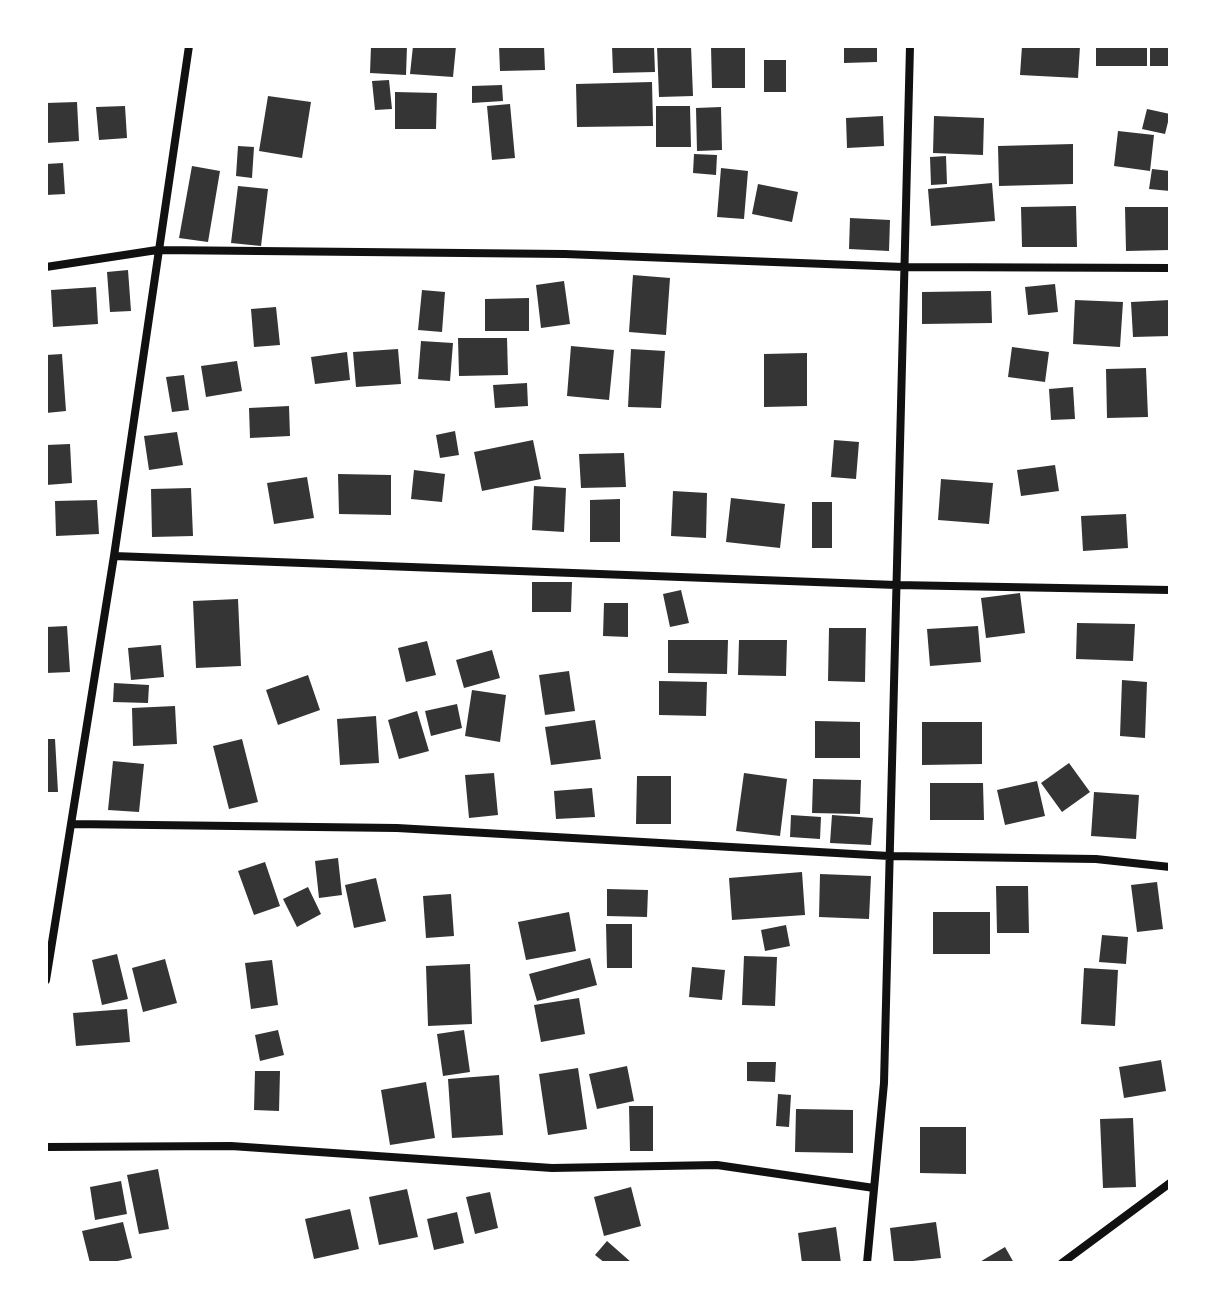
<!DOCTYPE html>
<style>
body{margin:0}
#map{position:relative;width:1216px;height:1309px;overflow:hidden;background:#fff;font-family:"Noto Serif",serif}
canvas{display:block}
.frame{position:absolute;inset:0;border:48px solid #fff;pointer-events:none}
</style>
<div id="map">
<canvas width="1216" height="1309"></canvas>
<div class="frame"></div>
</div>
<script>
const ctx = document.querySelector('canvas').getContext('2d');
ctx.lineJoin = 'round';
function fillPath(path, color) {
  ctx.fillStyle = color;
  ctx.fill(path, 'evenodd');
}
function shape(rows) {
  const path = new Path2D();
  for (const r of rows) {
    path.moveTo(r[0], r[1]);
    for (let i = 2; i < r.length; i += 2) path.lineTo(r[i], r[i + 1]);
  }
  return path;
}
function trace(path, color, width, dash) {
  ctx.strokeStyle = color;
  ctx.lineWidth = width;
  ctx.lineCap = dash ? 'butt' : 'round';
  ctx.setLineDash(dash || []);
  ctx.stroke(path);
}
const building = shape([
 [371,46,407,46,406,75,370,73],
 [413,46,456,46,453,77,410,74],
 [499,46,544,46,545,70,500,71],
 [612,46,654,46,655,72,613,73],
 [657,46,691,46,693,96,659,97],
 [711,46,745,46,745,88,712,88],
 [844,46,877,46,877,62,844,63],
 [1022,46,1080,46,1078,78,1020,75],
 [1096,46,1147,46,1147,66,1096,66],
 [1150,46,1170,46,1170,66,1150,66],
 [764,60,786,60,786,92,764,92],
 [389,80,392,109,375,110,372,81],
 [652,82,653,126,577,127,576,84],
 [502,85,503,101,472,103,472,86],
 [395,92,437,93,436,129,395,129],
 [268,96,311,102,302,158,259,151],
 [77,102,79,141,46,143,46,103],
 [510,104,515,158,492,160,487,106],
 [125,106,127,138,99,140,96,107],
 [656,106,690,106,691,147,656,147],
 [721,107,722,150,697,151,696,108],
 [1147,109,1170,114,1165,134,1142,129],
 [883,116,884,146,847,148,846,118],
 [934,116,984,118,983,155,933,153],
 [1118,131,1154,135,1150,171,1114,166],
 [1073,144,1073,184,999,186,998,146],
 [238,146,254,147,252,178,236,176],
 [694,154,717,155,716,175,693,173],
 [946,156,947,184,931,185,930,157],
 [63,163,65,194,46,195,46,164],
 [192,166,220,171,208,242,179,238],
 [721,168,748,171,744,219,717,217],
 [1152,169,1170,171,1170,191,1149,189],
 [992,183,995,221,931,226,928,189],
 [758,184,798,192,792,222,752,214],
 [238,186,268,189,261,246,231,243],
 [1076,206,1077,247,1022,247,1021,207],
 [1125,207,1170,207,1170,250,1126,251],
 [850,218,890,220,889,251,849,249],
 [128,270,131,311,110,312,107,272],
 [633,275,670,278,666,335,629,332],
 [564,281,570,324,541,328,536,285],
 [1055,284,1058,312,1028,315,1025,287],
 [96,287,98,324,53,327,51,290],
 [422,290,445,292,442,332,418,330],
 [991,291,992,323,922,324,922,292],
 [529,298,529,331,485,331,485,299],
 [1075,300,1123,302,1120,347,1073,344],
 [1170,300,1170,336,1133,337,1131,302],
 [276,307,280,345,254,347,251,309],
 [458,338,507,338,508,375,459,376],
 [421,341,453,343,450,381,418,379],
 [571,346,614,350,609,400,567,396],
 [1012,347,1049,352,1045,382,1008,377],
 [398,349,401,384,356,387,353,352],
 [631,349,665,351,661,408,628,407],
 [347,352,350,380,315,384,311,357],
 [807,353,807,406,764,407,764,354],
 [62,354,66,411,46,413,46,355],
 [237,361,242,391,206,397,201,366],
 [1146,368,1148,417,1107,418,1106,369],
 [184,375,189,410,172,412,166,377],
 [527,383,528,406,495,408,493,385],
 [1073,387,1075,419,1051,420,1049,389],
 [289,406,290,436,250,438,249,408],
 [455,431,459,455,440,458,436,435],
 [177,432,183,465,149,470,144,436],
 [533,440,541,479,482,491,474,452],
 [834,440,859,442,856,479,831,477],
 [70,444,72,483,46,485,46,445],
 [624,453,626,487,581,488,579,454],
 [1055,465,1059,491,1021,496,1017,470],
 [414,470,445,474,442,502,411,499],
 [338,474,391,475,391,515,339,514],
 [307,477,314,518,274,524,267,483],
 [941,479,993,483,989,524,938,520],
 [534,486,566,488,564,532,532,530],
 [191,488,193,536,152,537,151,489],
 [673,491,707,493,706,538,671,536],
 [731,498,785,504,780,548,726,542],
 [620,499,620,542,590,542,590,500],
 [97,500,99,534,56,536,55,501],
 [812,502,832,502,832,548,812,548],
 [1126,514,1128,548,1083,551,1081,516],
 [532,582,572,582,571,612,532,612],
 [681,590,689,623,670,627,663,594],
 [1020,593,1025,633,986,638,981,598],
 [238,599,241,666,196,668,193,601],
 [604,603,628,603,628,637,603,636],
 [1077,623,1135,624,1133,661,1076,659],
 [67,626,70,672,46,673,46,627],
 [978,626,981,662,930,666,927,629],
 [829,628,866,628,865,682,828,681],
 [668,640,728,640,727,674,668,673],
 [739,640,787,640,786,676,738,675],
 [427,641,436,675,406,682,398,648],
 [161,645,164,677,131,680,128,648],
 [492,650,500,678,464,688,456,660],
 [569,671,575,711,545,715,539,675],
 [308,675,320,710,278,725,266,690],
 [1122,680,1147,682,1145,738,1120,736],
 [659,681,707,682,706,716,659,715],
 [114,683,149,685,148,703,113,702],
 [472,690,506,695,500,742,465,736],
 [457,704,462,728,431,736,425,711],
 [175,706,177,744,133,746,132,708],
 [417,711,429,751,399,759,388,720],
 [376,716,379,763,340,765,337,719],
 [595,720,601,759,551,765,545,727],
 [815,721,860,722,860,758,815,758],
 [922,722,982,722,982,764,922,765],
 [46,739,55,739,58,792,46,792],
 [242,739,258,802,229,809,213,746],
 [113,761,144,764,139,812,108,810],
 [1069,763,1090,792,1062,812,1041,783],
 [494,773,498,815,469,818,465,775],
 [744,773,787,779,780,836,736,831],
 [637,776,671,776,671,824,636,824],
 [813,779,861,780,860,814,812,813],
 [1037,781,1045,816,1005,825,997,790],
 [930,783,983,783,984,820,930,820],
 [592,788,595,817,556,819,554,791],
 [1094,792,1139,795,1136,839,1091,836],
 [791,815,821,817,820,839,790,837],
 [832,815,873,818,871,845,830,843],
 [338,858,342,895,319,898,315,861],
 [265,862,280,906,254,915,238,871],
 [802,872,805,915,732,920,729,878],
 [820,874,871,876,869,919,819,917],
 [376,878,386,921,354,928,345,885],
 [1157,882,1163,929,1137,932,1131,885],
 [996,886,1028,886,1029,933,997,933],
 [308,887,321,914,297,927,283,899],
 [607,889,648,890,647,917,607,916],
 [451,894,454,936,426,938,423,896],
 [569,912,576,951,526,960,518,922],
 [933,912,990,912,990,954,933,954],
 [606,924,632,924,632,968,607,968],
 [786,925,790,946,765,951,761,930],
 [1102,935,1128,937,1126,964,1099,962],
 [117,954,128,999,102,1005,92,960],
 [744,956,777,957,775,1006,742,1005],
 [590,958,597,985,537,1001,529,974],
 [165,959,177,1003,143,1012,132,968],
 [272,960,278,1005,251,1009,245,963],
 [470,964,472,1024,428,1026,426,966],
 [692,967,725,970,722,1000,689,997],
 [1084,968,1118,970,1115,1026,1081,1024],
 [579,998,585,1034,541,1042,534,1005],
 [127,1009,130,1042,76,1046,73,1013],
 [278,1030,284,1055,260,1061,255,1035],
 [464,1030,470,1072,443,1076,437,1034],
 [1161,1060,1166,1091,1124,1098,1119,1067],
 [747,1062,776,1062,775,1082,747,1081],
 [627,1066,634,1101,597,1109,589,1074],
 [578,1068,587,1129,548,1135,539,1074],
 [255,1071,280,1071,279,1111,254,1110],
 [499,1075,503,1135,452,1138,448,1079],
 [426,1082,435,1138,390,1145,381,1090],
 [778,1094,791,1095,789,1127,776,1126],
 [629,1106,653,1106,653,1151,630,1151],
 [796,1109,853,1110,853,1153,795,1152],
 [1133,1118,1136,1187,1103,1188,1100,1119],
 [920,1127,966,1127,966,1174,920,1173],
 [158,1169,169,1229,139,1234,127,1175],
 [121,1181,127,1214,95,1220,90,1187],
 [631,1187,641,1226,604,1236,594,1197],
 [407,1189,418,1237,379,1245,369,1197],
 [490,1192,498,1228,475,1234,466,1197],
 [350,1209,359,1249,314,1259,305,1219],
 [457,1212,464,1243,434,1250,427,1219],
 [123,1222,132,1258,108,1263,90,1263,82,1231],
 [936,1222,941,1258,894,1263,890,1228],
 [836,1227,841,1263,802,1263,798,1233],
 [607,1241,632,1263,605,1263,595,1255],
 [1005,1247,1014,1263,978,1263]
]);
const minor = shape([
 [46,267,157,250,565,254,904,267,1170,268],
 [114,556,896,585,1170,590],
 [71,824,397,828,889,856,1096,859,1170,867],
 [46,980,114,556,189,46],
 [46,1147,231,1146,552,1168,717,1165,874,1188],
 [867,1263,884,1083,910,46],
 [1062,1263,1170,1183]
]);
fillPath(building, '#353535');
trace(minor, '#111', 8);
</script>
